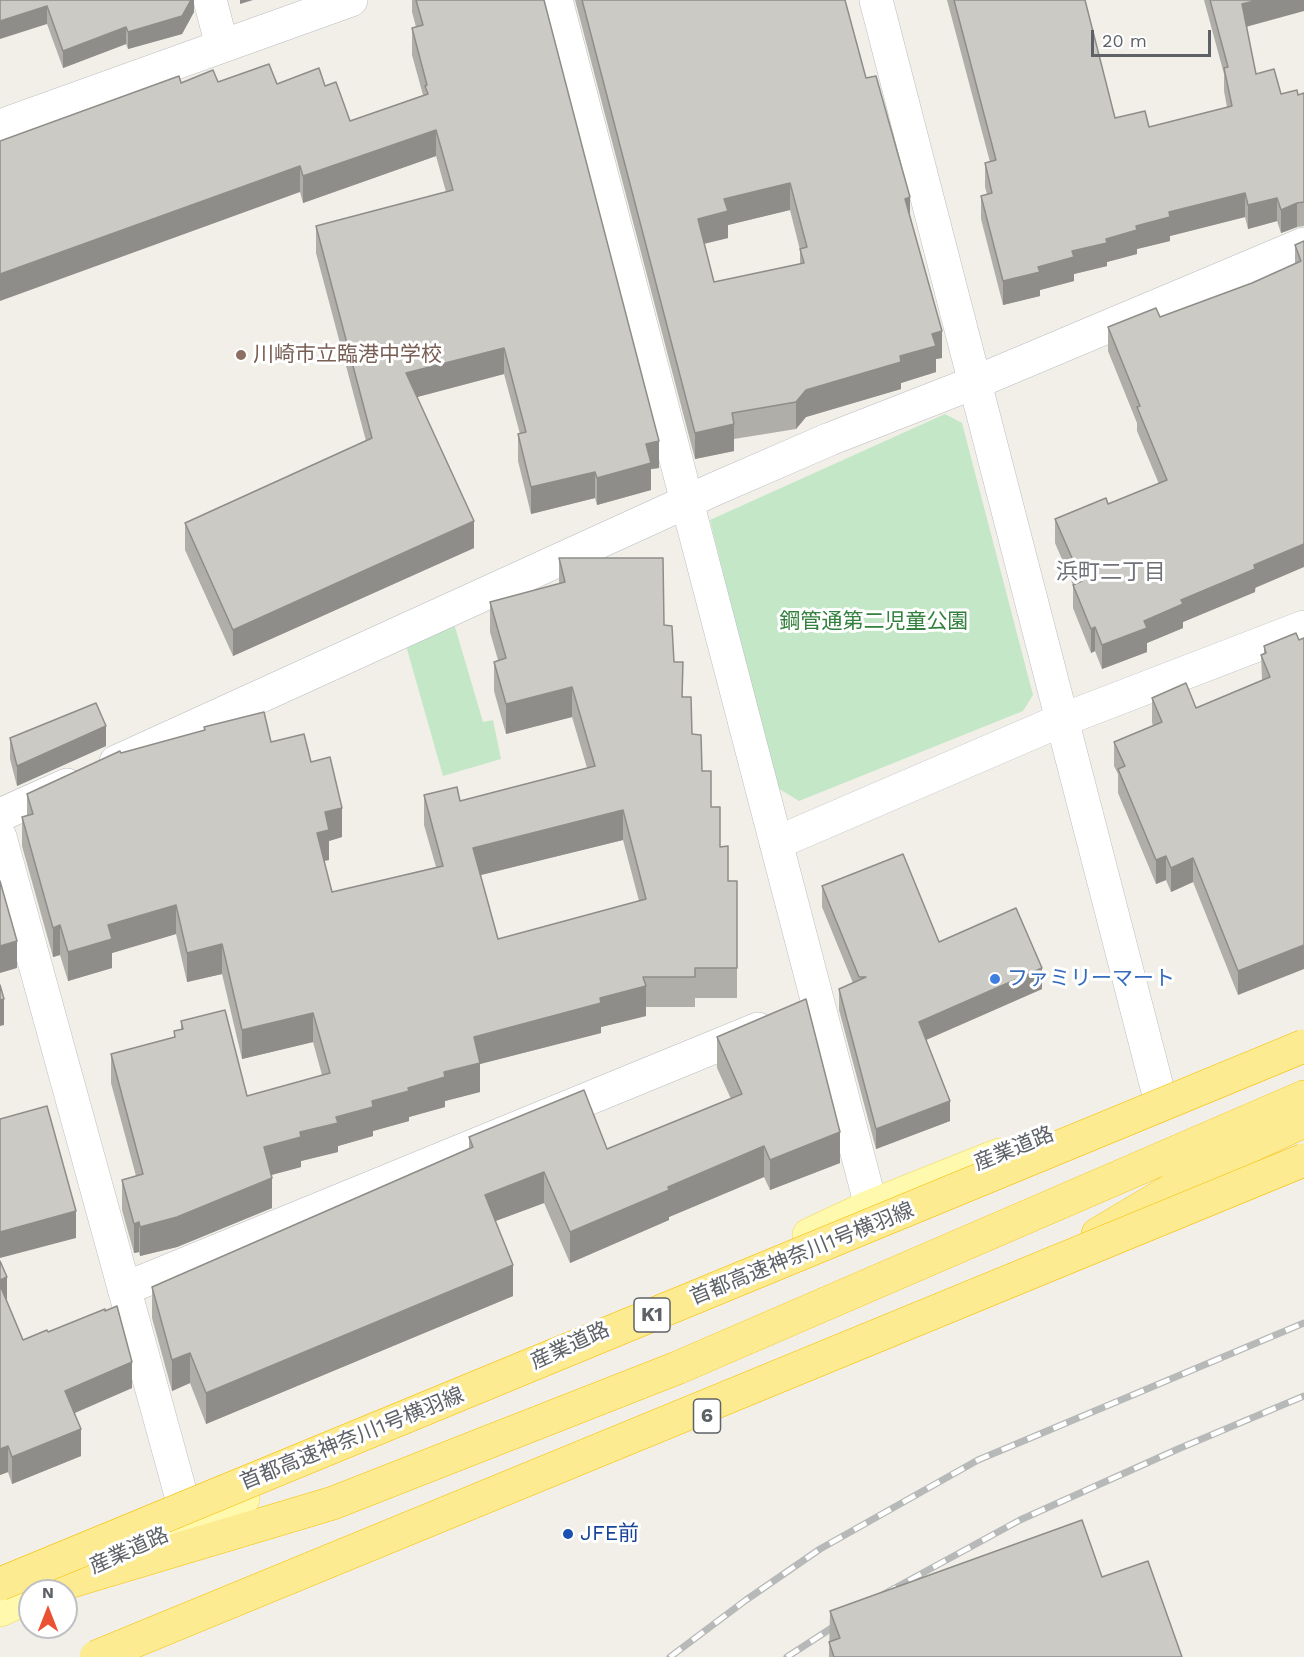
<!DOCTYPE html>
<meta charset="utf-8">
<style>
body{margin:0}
#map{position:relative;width:1304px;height:1657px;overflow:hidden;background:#f1efe7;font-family:"Work Sans",sans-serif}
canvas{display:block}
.north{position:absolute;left:18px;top:1579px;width:60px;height:60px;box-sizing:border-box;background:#fff;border:2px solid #bfc0c2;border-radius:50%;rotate:0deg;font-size:16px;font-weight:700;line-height:24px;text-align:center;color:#5e6267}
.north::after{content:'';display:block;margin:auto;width:21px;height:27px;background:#eb5133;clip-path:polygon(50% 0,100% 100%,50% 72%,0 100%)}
.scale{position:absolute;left:1091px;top:30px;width:120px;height:27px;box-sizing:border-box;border:3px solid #5e6267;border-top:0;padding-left:8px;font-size:18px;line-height:21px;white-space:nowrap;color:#5e6267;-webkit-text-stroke:4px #fff;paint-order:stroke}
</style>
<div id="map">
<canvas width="1304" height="1657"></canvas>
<div class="north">N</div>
<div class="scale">20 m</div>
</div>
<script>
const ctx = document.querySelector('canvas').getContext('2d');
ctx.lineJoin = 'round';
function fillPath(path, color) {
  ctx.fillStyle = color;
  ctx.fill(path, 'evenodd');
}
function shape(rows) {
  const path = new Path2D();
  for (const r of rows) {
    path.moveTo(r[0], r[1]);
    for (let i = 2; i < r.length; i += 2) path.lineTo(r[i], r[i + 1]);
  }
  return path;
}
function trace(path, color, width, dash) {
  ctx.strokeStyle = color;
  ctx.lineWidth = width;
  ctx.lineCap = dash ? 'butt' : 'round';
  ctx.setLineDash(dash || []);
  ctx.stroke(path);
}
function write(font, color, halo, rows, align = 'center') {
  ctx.font = font + ' "Work Sans","Noto Sans JP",sans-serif';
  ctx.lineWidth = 6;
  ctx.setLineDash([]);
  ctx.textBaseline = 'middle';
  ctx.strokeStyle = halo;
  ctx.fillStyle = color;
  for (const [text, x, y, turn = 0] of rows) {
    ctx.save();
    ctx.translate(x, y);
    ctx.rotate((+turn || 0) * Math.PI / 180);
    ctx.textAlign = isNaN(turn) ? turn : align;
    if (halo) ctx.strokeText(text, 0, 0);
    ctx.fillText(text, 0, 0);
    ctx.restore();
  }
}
const green = shape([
 [945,414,962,423,1033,695,1023,711,799,801,776,787,710,520],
 [453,620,483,722,493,720,501,759,443,776,405,642]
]);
const minor = shape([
 [210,0,222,46],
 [556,0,871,1206],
 [876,0,1158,1091],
 [0,126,351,0],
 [116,762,717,488,830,439,976,382,1304,244],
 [0,815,67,785],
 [0,837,189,1524],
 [776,843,1062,720,1304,627],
 [124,1289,758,1029]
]);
const major = shape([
 [809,1235,871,1206,999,1155],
 [118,1556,243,1499],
 [0,1610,30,1596]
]);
const highway = shape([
 [1098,1234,1231,1155,1304,1121],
 [42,1590,333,1503,677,1368,1304,1097]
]);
const rail = shape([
 [884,1594,1020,1520,1178,1449,1304,1396],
 [670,1657,746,1600,820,1549,978,1460,1304,1323],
 [787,1657,844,1620]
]);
const highwayBridge = shape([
 [0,1584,1304,1046],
 [96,1657,1304,1160]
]);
const wall = shape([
 [0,0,194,0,194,12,182,34,128,49,126,44,63,68,47,24],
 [412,0,544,0,659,468,651,469,651,490,597,505,595,498,531,514,518,461,518,434,520,434,504,374,417,397,474,548,233,656,185,550,185,523,366,441,316,253,316,226,446,192,436,156,303,203,300,192,181,83,277,84,325,86,350,121,423,95,412,55,412,28,416,27,412,12],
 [575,0,845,0,866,78,910,215,942,358,936,359,936,372,901,383,901,389,806,417,796,429,734,439,734,451,695,459],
 [790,210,800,250,800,264,714,282,704,244,728,238,728,225],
 [947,0,1085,0,1115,118,1149,127,1227,107,1224,91,1224,74,1204,0,1304,0,1246,27,1256,74,1281,94,1298,95,1304,93,1304,226,1297,227,1281,233,1277,221,1248,229,1245,217,1170,236,1170,241,1137,249,1137,254,1107,262,1107,266,1074,274,1074,281,1040,290,1040,296,1003,305,981,219,981,196,987,194,985,187,985,163,990,162],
 [1304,241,1255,592,1183,622,1183,628,1147,643,1147,652,1102,669,1095,651,1091,653,1073,608,1073,585,1055,543,1055,519,1108,504,1159,484,1137,431,1137,423,1108,351,1108,327,1160,317,1252,283,1295,264,1295,245],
 [559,558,664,625,702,771,728,881,737,881,737,998,695,998,695,1007,646,1007,646,1016,601,1027,601,1033,480,1064,480,1092,445,1101,445,1107,409,1117,409,1121,373,1131,373,1136,338,1146,338,1152,301,1161,301,1167,271,1175,272,1208,177,1247,140,1256,139,1252,134,1253,122,1210,122,1180,136,1176,111,1083,111,1054,174,1037,174,1031,181,1030,181,1021,247,1096,322,1075,313,1042,242,1059,222,974,187,982,176,934,112,953,112,968,68,981,60,955,53,957,22,846,22,817,27,815,27,794,204,730,204,727,271,742,311,762,342,837,329,841,329,860,324,861,332,892,436,867,424,825,424,795,460,801,587,768,572,717,506,734,494,691,494,662,498,660,490,632,490,602,559,584],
 [623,840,639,901,498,939,480,875],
 [1296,633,1238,995,1193,882,1171,892,1166,880,1156,884,1118,793,1118,774,1114,766,1114,742,1153,726,1152,722,1152,698,1196,708,1262,680,1261,655,1264,653,1264,646],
 [10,738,106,746,17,786,10,759],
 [822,886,939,942,1042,989,926,1040,950,1121,876,1149,839,1010,839,989,853,983,822,907],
 [717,1037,840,1163,770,1190,764,1177,669,1217,669,1220,570,1263,544,1203,495,1221,513,1296,206,1424,190,1383,172,1391,152,1318,152,1287,469,1148,469,1137,607,1149,731,1099,717,1068],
 [0,1261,7,1302,23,1340,48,1332,132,1388,75,1413,81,1456,12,1484,8,1472,0,1475],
 [1102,1577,1182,1657,829,1657,830,1611]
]);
const shadedWall = shape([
 [191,0,194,0,194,12,182,34,128,49,128,32],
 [240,0,253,0,240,4],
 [1258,0,1304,0,1304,11,1242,28,1242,4],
 [47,6,47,24,0,39,0,21],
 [126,27,126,44,63,68,63,51],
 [436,130,436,156,303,203,303,176],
 [300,166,300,192,0,301,0,274],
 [790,183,790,210,728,225,728,238,698,245,698,219,724,199],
 [1245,193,1245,217,1170,236,1170,241,1137,249,1137,254,1107,262,1107,266,1074,274,1074,281,1040,290,1040,296,1003,305,1003,281,1072,251,1169,212],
 [910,197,910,224,905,199],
 [1277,198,1277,221,1248,229,1248,205],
 [1297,203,1297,227,1281,233,1281,210],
 [942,331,942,358,936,359,936,372,901,383,901,389,806,417,796,429,796,402,806,390,900,356,932,334],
 [504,348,504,374,406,400,406,373],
 [734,424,734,451,695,459,695,433],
 [659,441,659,468,651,469,651,490,597,505,597,478,646,444],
 [595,472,595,498,531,514,531,487],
 [474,521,474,548,233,656,233,630],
 [1304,544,1304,567,1255,588,1255,592,1183,622,1183,628,1147,643,1147,652,1102,669,1102,645,1181,600,1254,565],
 [1095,627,1095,651,1091,653,1091,629],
 [572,687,572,717,506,734,506,704],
 [106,726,106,746,17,786,17,766],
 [342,808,342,837,329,841,329,860,317,862,317,833,325,812],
 [623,810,623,840,473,877,473,848],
 [1166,856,1166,880,1156,884,1156,860],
 [1193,858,1193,882,1171,892,1171,868],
 [176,905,176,934,112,953,112,968,68,981,68,952,108,925],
 [60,925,60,955,53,957,53,928],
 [17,941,17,968,0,973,0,946],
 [222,944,222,974,187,982,187,953],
 [1304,945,1304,969,1238,995,1238,971],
 [1042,968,1042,989,919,1043,919,1022],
 [646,986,646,1016,601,1027,601,1033,480,1064,480,1092,445,1101,445,1107,409,1117,409,1121,373,1131,373,1136,338,1146,338,1152,301,1161,301,1167,264,1177,264,1147,372,1101,408,1088,474,1037,600,998],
 [4,999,4,1025,0,1026,0,1000],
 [313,1013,313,1042,242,1059,242,1030],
 [950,1101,950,1121,876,1149,876,1129],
 [840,1132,840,1163,770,1190,770,1160],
 [764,1146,764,1177,669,1217,669,1220,570,1263,570,1232,668,1187],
 [544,1172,544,1203,485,1225,485,1195],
 [272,1178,272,1208,177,1247,140,1256,140,1227],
 [76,1211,76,1238,0,1258,0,1232],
 [139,1222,139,1252,134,1253,134,1224],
 [513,1265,513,1296,206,1424,206,1393],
 [7,1277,7,1304,0,1307,0,1280],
 [190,1353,190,1383,172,1391,172,1360],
 [132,1362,132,1388,65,1417,65,1391],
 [81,1429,81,1456,12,1484,12,1457],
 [8,1446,8,1472,0,1475,0,1449]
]);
const building = shape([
 [0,0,191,0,182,16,128,32,126,27,63,51,47,6,0,21,0,0],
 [416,0,544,0,659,441,646,444,651,463,597,478,595,472,531,487,518,434,526,432,504,348,406,373,474,521,233,630,185,523,372,438,316,226,453,190,436,130,303,176,300,166,0,274,0,141,179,76,181,83,213,70,218,82,269,64,277,84,319,68,325,86,336,82,350,121,428,94,425,86,427,85,412,28,423,25,416,0],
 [582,0,845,0,866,78,876,76,910,197,905,199,942,331,932,334,936,346,900,356,901,362,806,390,796,402,732,413,734,424,695,433,582,0],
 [790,183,807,247,800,249,804,263,714,282,698,219,728,211,724,199,790,183],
 [954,0,1085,0,1115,118,1145,111,1149,127,1232,106,1224,68,1228,67,1210,0,1258,0,1242,4,1256,74,1274,69,1281,94,1297,90,1298,95,1304,93,1304,202,1297,203,1281,210,1277,198,1248,205,1245,193,1169,212,1170,217,1136,226,1137,230,1106,239,1107,243,1072,251,1074,257,1038,267,1040,272,1003,281,981,196,992,193,985,163,996,160,954,0],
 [1304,241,1304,544,1254,565,1255,569,1181,600,1183,604,1144,621,1147,628,1102,645,1095,627,1091,629,1073,585,1082,581,1055,519,1106,498,1108,504,1167,480,1137,407,1140,406,1108,327,1156,308,1160,317,1252,283,1301,261,1295,245,1304,241],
 [559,558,663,558,664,625,672,626,674,662,683,662,682,697,691,697,692,734,701,735,702,771,711,771,711,807,720,807,720,847,728,846,728,881,737,881,737,968,695,968,695,977,643,977,646,986,600,998,601,1003,474,1037,480,1063,444,1072,445,1077,408,1088,409,1091,372,1101,373,1107,336,1117,338,1123,300,1132,301,1137,264,1147,272,1178,177,1217,140,1227,139,1222,134,1224,122,1180,143,1174,111,1054,175,1037,174,1031,183,1029,181,1021,225,1010,247,1096,330,1073,313,1013,242,1030,222,944,187,953,176,905,108,925,112,939,68,952,60,925,53,928,22,817,33,814,27,794,120,751,121,753,205,730,204,727,264,712,271,742,304,734,311,762,330,757,342,808,325,812,329,830,317,833,332,892,443,866,424,795,457,787,460,801,595,766,572,687,506,704,494,662,506,658,490,602,565,582,559,558],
 [623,810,646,899,498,939,473,848,623,810],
 [1296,633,1299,640,1304,638,1304,945,1238,971,1193,858,1171,868,1166,856,1156,860,1118,769,1125,766,1114,742,1162,722,1152,698,1186,683,1196,708,1270,677,1261,655,1266,653,1264,646,1296,633],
 [96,703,106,726,17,766,10,738,96,703],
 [903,854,939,942,1016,908,1042,968,919,1022,950,1101,876,1129,839,989,866,977,859,977,822,886,903,854],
 [0,881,17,941,0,946,0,881],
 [0,985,4,999,0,1000,0,985],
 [806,999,840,1132,770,1160,764,1146,668,1187,669,1190,570,1232,544,1172,485,1195,513,1265,206,1393,190,1353,172,1360,152,1287,473,1147,469,1137,584,1090,607,1149,742,1094,717,1037,806,999],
 [47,1106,76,1211,0,1232,0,1119,47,1106],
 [0,1261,7,1277,0,1280,0,1261],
 [0,1285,23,1340,47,1330,48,1332,105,1309,105,1311,117,1306,132,1362,65,1391,81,1429,12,1457,8,1446,0,1449,0,1285],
 [1082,1520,1102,1577,1148,1561,1182,1657,834,1657,829,1642,840,1638,830,1611,1082,1520]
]);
const markers = [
 [241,355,6,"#8d6e63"],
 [995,979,6,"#3f7fe0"],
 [568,1534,6,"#1a4fb4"]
];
const shields = [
 [652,1315,36],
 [707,1416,27]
];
const shieldNames = [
 ["K1",652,1315],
 ["6",707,1416]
];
const educationNames = [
 ["川崎市立臨港中学校",253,355]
];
const parkNames = [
 ["鋼管通第二児童公園",874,622]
];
const shopNames = [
 ["ファミリーマート",1007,979]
];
const streetNames = [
 ["産業道路",1014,1149,-22],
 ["首都高速神奈川1号横羽線",802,1254,-22],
 ["産業道路",570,1346,-25],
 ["首都高速神奈川1号横羽線",352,1439,-22],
 ["産業道路",129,1551,-24]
];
const transitNames = [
 ["JFE前",580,1534]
];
const neighbourhoodNames = [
 ["浜町二丁目",1111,573]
];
fillPath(green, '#c4e8c7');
trace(minor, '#b9bcc0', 34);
trace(major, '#f3d65e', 34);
trace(highway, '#f8c000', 34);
trace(minor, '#fff', 33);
trace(major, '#fff9ae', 33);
trace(highway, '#fdeb91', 33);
trace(rail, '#b7b8b8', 7);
trace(rail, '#fff', 4.5, [14]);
trace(highwayBridge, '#f8c000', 34, []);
trace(highwayBridge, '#fdeb91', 33);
fillPath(wall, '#afaea9');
fillPath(shadedWall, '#8f8d89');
fillPath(building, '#cccac4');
trace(building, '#8f8d89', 1.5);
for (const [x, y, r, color] of markers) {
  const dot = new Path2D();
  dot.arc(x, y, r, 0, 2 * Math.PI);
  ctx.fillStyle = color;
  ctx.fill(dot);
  trace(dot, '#fff', 2);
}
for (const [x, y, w] of shields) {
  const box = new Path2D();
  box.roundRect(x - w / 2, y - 17, w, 34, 4.5);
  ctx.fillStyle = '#fff';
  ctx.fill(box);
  trace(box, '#5e6267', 1.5);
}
write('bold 20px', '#5e6267', null, shieldNames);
write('21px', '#785e54', '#fff', educationNames, 'left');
write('21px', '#33813e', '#fff', parkNames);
write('21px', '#366cbe', '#fff', shopNames, 'left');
write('21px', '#5e6267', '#fff', streetNames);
write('21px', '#164399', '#fff', transitNames, 'left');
write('22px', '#6f7379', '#fff', neighbourhoodNames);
</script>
